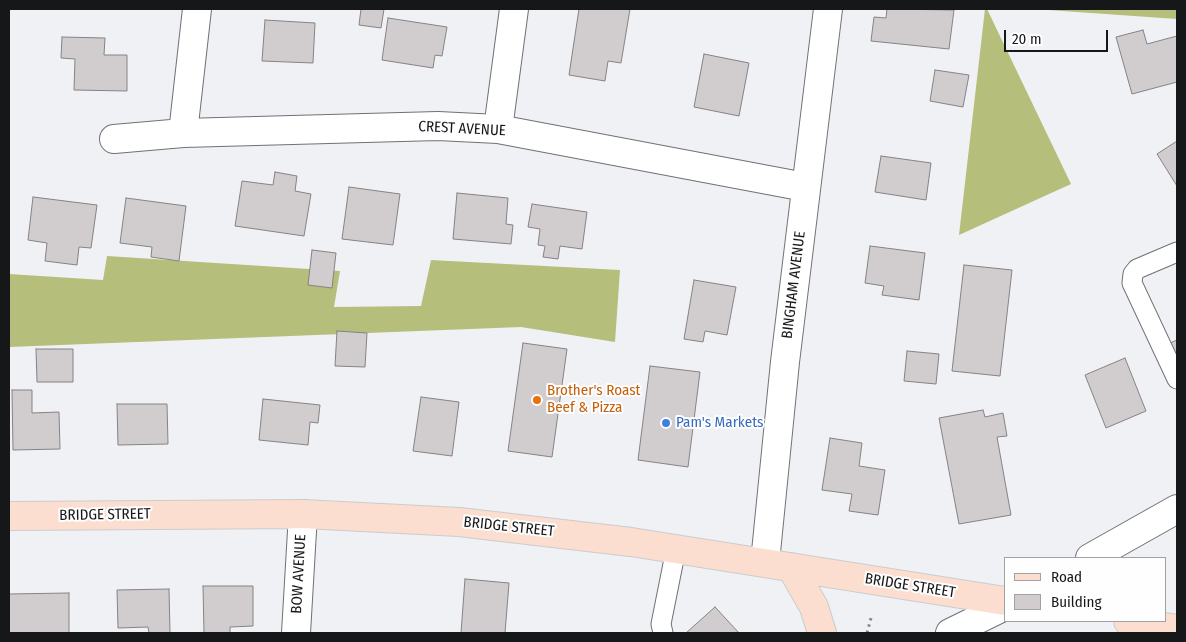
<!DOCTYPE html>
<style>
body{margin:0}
#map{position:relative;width:1186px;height:642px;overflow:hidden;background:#f0f1f5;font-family:"Fira Sans Condensed",sans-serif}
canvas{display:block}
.frame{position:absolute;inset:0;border:10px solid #161718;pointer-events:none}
.legend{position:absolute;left:1004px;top:557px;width:162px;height:65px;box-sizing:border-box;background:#fefeff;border:1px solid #a1a2a3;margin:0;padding:6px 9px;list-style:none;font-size:15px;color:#161718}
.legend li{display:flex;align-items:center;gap:10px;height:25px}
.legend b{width:25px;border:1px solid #a1a2a3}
.scale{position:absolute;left:1004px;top:30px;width:104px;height:22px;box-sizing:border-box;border:2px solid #161718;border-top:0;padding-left:6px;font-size:15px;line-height:18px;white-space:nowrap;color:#161718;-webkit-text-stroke:4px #fefeff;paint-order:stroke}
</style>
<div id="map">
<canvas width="1186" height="642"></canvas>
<div class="frame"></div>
<ul class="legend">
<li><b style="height:6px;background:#fbded0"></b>Road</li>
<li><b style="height:14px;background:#d1ccce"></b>Building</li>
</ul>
<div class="scale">20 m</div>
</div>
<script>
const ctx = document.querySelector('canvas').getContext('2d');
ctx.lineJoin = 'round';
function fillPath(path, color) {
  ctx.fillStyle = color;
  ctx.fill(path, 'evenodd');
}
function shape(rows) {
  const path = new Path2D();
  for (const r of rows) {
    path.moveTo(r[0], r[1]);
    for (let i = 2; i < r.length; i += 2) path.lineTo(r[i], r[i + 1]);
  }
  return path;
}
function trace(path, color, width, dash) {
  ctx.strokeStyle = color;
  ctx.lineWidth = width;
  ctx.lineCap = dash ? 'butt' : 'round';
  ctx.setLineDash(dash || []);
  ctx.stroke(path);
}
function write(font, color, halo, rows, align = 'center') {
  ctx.font = font + ' "Fira Sans Condensed",sans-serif';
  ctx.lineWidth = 4;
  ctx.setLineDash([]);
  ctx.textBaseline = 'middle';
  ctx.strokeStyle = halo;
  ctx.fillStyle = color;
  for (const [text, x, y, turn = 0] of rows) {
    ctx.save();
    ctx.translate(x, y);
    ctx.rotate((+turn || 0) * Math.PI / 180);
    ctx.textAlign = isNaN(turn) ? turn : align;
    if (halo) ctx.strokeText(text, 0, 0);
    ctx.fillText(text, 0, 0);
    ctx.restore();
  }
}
const forest = shape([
 [985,9,987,9,1071,184,959,235],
 [1034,9,1177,9,1177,19],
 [107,256,340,271,334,307,421,306,431,260,620,270,615,342,521,327,9,347,9,274,103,280]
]);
const building = shape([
 [361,9,384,9,381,28,359,25,361,9],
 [579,9,630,9,621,63,608,61,605,81,569,75,579,9],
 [887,9,954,10,949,49,871,41,874,17,886,18,887,9],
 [388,18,447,27,442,56,435,55,433,68,382,60,388,18],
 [265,20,315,23,313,63,262,61,265,20],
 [1143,30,1147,44,1177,36,1177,82,1132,94,1116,37,1143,30],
 [62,37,105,38,104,55,127,55,127,91,74,90,75,59,61,58,62,37],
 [704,54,749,63,739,116,694,107,704,54],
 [935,70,969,75,963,107,930,101,935,70],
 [1177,141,1177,186,1157,154,1177,141],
 [881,156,931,163,926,200,875,192,881,156],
 [275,172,297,176,295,191,311,194,304,236,235,226,242,181,273,185,275,172],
 [349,187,400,194,393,245,342,239,349,187],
 [457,193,508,198,506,224,513,225,511,244,453,239,457,193],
 [33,197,97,205,91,248,79,247,77,265,45,261,47,243,28,240,33,197],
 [126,198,186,206,179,261,151,257,152,247,120,243,126,198],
 [532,204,587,212,582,249,560,246,558,259,543,257,545,246,538,245,540,229,528,227,532,204],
 [870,246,925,253,919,300,882,295,884,286,865,283,870,246],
 [312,250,336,253,332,288,308,285,312,250],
 [964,265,1012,270,1000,376,952,371,964,265],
 [694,280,736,287,727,335,705,331,703,342,684,339,694,280],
 [337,331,367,333,365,367,335,366,337,331],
 [1177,340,1177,359,1170,343,1177,340],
 [523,343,567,349,552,457,508,451,523,343],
 [36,349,73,349,73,382,37,382,36,349],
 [907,351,939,354,936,384,904,381,907,351],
 [1125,358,1146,411,1106,428,1085,375,1125,358],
 [650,366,700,372,688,467,638,460,650,366],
 [12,390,32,390,32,413,59,412,60,449,13,450,12,390],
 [421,397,459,402,452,456,413,451,421,397],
 [263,399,320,405,318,423,310,422,308,445,259,440,263,399],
 [117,404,167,404,168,444,118,445,117,404],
 [983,410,985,417,1003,413,1007,436,997,437,1011,515,959,524,939,418,983,410],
 [830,438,862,443,859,466,885,470,878,515,849,511,852,494,822,490,830,438],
 [465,579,509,583,505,633,461,633,465,579],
 [203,586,253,586,253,626,230,627,230,633,204,633,203,586],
 [169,589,170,633,149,633,148,627,118,628,117,590,169,589],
 [69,593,69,633,9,633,9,594,69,593],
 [715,607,739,633,686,633,715,607]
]);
const path = shape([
 [867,633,871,618]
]);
const service = shape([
 [1177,252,1137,269,1133,274,1132,283,1177,379],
 [663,633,661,624,676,549]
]);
const minor = shape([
 [498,129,514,9],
 [183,133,197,9],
 [114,139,183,133,438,126,498,129,805,187],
 [765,562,785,362,828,9],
 [296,633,303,514]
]);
const tertiary = shape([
 [1090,558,1177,509],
 [950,633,1005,606]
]);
const primary = shape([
 [9,516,303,514,459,522,631,542,1005,601],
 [791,567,814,607,822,633],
 [1128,621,1177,629]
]);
const markers = [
 [537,400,5,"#e8710a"],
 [666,423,5,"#3f7fe0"]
];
const streetNames = [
 ["CREST AVENUE",462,129,3],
 ["BINGHAM AVENUE",794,285,-83],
 ["BRIDGE STREET",105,515,-1],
 ["BRIDGE STREET",509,527,6],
 ["BOW AVENUE",299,574,-87],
 ["BRIDGE STREET",910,586,9]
];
const foodNames = [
 ["Brother's Roast",547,391],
 ["Beef & Pizza",547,408]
];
const shopNames = [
 ["Pam's Markets",676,423]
];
fillPath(forest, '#b5be7b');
fillPath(building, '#d1ccce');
trace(building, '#868283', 1);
trace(service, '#707174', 21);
trace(minor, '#707174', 30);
trace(tertiary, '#707174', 30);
trace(primary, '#ccc', 30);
trace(path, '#86878a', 3, [2.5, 4]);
trace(service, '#fff', 19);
trace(minor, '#fff', 28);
trace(tertiary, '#fff', 28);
trace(primary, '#fbded0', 28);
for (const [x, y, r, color] of markers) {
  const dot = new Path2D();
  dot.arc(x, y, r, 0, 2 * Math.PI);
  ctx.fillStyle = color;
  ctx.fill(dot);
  trace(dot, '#fefeff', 2);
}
write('15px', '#161718', '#fefeff', streetNames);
write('15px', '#c56008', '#fefeff', foodNames, 'left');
write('15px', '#366cbe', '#fefeff', shopNames, 'left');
</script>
